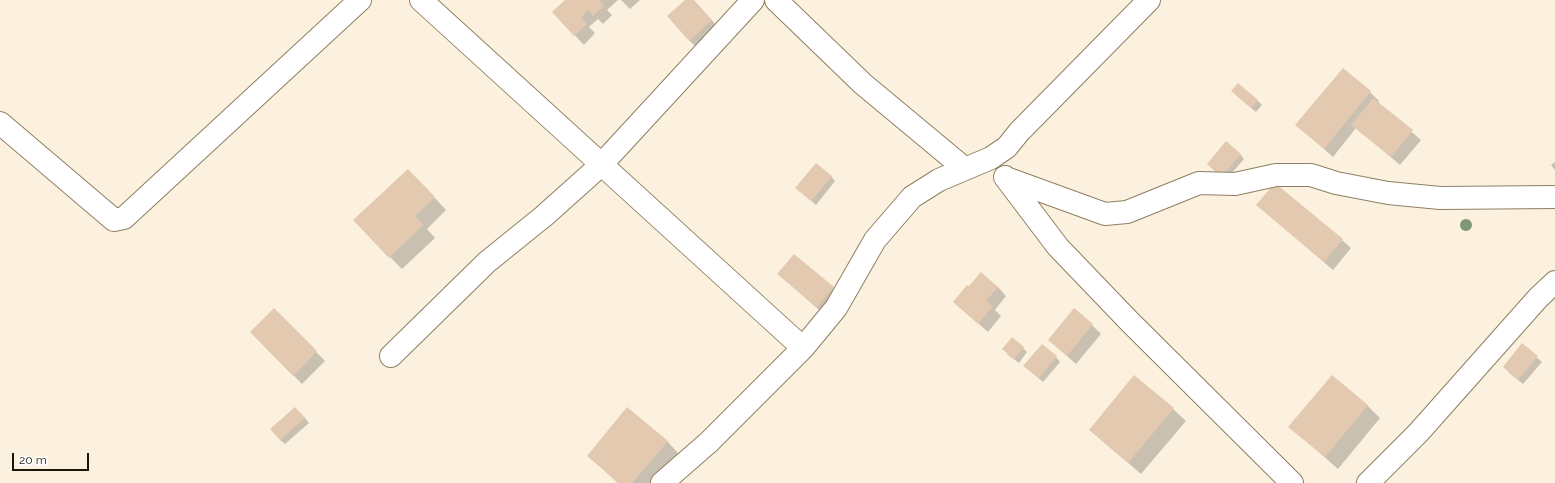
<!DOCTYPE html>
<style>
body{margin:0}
#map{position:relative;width:1555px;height:483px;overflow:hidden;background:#fcf1df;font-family:Raleway,sans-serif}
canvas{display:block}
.scale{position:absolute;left:12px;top:453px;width:77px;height:18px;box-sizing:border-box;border:2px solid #1c150a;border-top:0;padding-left:5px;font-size:12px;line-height:14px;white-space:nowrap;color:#1c150a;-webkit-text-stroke:3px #fff;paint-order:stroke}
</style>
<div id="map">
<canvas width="1555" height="483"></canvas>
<div class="scale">20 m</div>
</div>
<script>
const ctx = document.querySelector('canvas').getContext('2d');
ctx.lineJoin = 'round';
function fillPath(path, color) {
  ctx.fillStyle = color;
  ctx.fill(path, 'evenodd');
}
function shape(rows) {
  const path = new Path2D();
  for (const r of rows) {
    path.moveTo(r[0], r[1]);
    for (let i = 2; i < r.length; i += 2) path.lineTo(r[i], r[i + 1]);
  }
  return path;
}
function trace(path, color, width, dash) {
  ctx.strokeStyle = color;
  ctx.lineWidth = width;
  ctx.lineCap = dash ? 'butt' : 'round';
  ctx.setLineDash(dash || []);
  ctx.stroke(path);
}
const shadow = shape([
 [566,0,618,0,607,10,612,15,603,24,598,19,589,27,595,33,584,45,553,12],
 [621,0,640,0,630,9],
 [686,0,693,0,720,29,698,49,689,40],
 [1343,70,1370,92,1379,101,1378,103,1421,140,1400,165,1356,128,1333,157,1297,125],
 [1237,96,1257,100,1262,105,1256,112],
 [1240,154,1244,159,1226,180,1208,164],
 [1555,162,1555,170,1551,165],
 [831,176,835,181,816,205,801,192],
 [421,183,446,210,427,229,435,238,402,269,390,257],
 [1257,205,1342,240,1351,248,1333,270],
 [794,255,842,297,826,316,778,274],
 [998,287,1006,296,995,310,1001,316,988,332,954,302,969,288],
 [274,309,325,361,302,384,251,332],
 [1092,325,1101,334,1076,364,1049,340],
 [1522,345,1542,362,1523,384,1508,372],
 [1023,348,1027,352,1019,363,1007,354],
 [1056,357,1060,362,1043,382,1029,370],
 [1367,405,1380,418,1338,469,1290,427],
 [1173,409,1186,421,1141,474,1090,430],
 [300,412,309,423,285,444,280,440],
 [667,441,679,454,655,483,618,483,588,456]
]);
const building = shape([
 [565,0,599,0,604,6,593,16,588,10,581,18,587,24,574,36,552,12],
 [685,0,694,0,712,20,689,41,667,16],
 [1343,68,1371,91,1324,149,1295,125],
 [1238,83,1258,100,1251,108,1231,91],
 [1373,98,1413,130,1391,157,1351,125],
 [1226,141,1241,154,1221,177,1207,164],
 [816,163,832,176,811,201,795,188],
 [408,169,435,197,415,216,423,225,389,258,353,220],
 [1275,183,1343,239,1324,262,1256,205],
 [794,254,834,287,817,307,777,274],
 [981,272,998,287,986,301,993,306,978,324,953,302,967,285,969,286],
 [274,308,317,351,293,376,250,332],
 [1074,308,1093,324,1067,356,1048,340],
 [1012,337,1024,347,1014,359,1002,349],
 [1522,343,1538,356,1518,380,1503,367],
 [1042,344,1057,356,1039,378,1023,366],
 [1134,375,1174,408,1128,463,1089,430],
 [1332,375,1368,405,1325,457,1288,427],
 [295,407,305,418,280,440,270,429],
 [627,407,668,441,632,483,619,483,587,456]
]);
const minor = shape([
 [421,0,803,348],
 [776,0,863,84,964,168],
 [0,123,114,220,124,218,360,0],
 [1005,177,1058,247,1130,322,1292,483],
 [1006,178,1105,214,1127,212,1199,183,1235,184,1276,175,1311,175,1336,183,1388,193,1440,198,1555,197],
 [391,356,487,262,544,216,601,165,753,0],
 [662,483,709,442,803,348,836,308,875,240,912,197,939,180,991,158,1007,147,1019,132,1149,0],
 [1368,483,1419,432,1538,298,1555,282]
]);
const trees = [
 [1466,225]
];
fillPath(shadow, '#0003');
fillPath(building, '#e2c9af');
trace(minor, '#8f7f63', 24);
trace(minor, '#fff', 22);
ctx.fillStyle = '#809775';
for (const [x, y] of trees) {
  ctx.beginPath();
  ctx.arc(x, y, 6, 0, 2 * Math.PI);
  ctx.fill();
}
</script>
